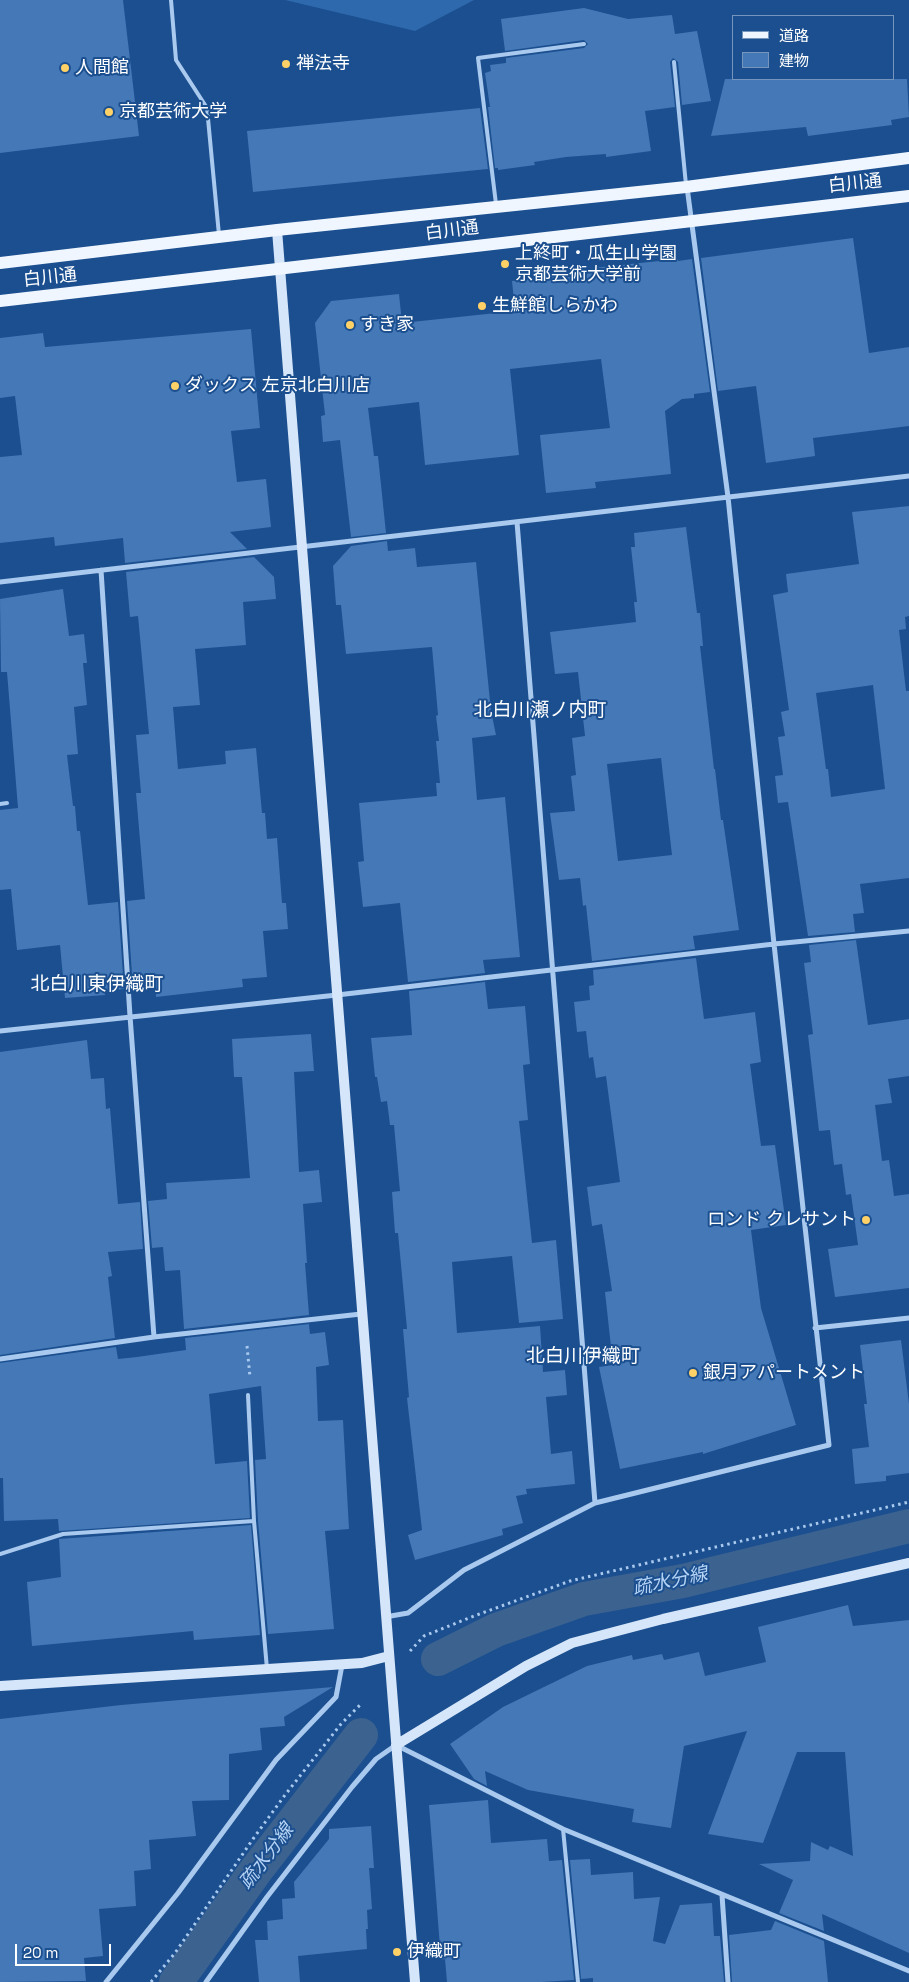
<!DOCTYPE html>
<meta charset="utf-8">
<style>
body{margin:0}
#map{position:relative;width:909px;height:1982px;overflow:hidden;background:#1b4f8f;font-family:"Space Grotesk","Noto Sans JP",sans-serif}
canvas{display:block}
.legend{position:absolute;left:732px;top:15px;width:162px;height:65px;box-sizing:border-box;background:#1b4f8f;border:1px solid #7695bc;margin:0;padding:6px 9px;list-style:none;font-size:15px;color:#fff}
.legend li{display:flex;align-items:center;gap:10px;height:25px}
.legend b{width:25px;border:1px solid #7695bc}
.scale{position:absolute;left:15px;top:1944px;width:96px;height:22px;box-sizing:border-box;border:2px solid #fff;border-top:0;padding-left:6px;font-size:15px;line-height:18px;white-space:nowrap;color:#fff;-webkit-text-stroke:4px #1b4f8f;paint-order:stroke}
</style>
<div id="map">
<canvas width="909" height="1982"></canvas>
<ul class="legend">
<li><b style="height:6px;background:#f0f6ff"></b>道路</li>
<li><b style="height:14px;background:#4478b7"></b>建物</li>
</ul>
<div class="scale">20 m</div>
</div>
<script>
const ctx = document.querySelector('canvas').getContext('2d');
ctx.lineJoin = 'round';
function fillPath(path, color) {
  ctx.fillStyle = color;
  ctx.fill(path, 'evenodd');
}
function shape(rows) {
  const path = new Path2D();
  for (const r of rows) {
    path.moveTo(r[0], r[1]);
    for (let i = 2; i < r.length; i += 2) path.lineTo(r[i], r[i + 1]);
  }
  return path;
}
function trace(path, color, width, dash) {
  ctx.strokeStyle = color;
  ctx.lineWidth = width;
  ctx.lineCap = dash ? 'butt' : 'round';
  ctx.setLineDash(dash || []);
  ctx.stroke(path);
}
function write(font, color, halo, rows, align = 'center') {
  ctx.font = font + ' "Space Grotesk","Noto Sans JP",sans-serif';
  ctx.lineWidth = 4;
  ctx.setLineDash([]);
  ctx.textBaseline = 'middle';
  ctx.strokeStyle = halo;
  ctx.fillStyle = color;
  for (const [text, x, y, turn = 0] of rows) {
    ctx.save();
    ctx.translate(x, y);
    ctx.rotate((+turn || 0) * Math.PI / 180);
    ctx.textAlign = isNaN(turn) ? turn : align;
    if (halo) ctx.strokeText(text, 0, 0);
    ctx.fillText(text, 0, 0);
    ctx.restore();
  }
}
const green = shape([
 [285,0,474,0,415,31]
]);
const canal = shape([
 [438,1659,496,1630,584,1599,683,1581,909,1526],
 [176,1982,257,1869,361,1735]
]);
const building = shape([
 [0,0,123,0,139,136,0,153],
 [584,8,628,19,672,15,675,34,697,31,711,101,682,105,678,62,673,58,670,62,675,107,645,111,651,151,606,157,606,154,566,157,534,162,535,165,498,170,498,168,495,168,488,107,490,107,485,73,491,71,490,65,506,63,506,58,584,48,588,44,584,40,505,51,501,19],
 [725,79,907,79,909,117,891,120,892,125,808,136,806,127,711,136],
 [480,108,488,169,253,192,247,131],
 [853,238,869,353,909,347,909,426,813,438,815,456,766,463,756,386,718,391,701,258],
 [678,259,678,261,692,259,710,392,694,394,694,398,682,399,665,411,671,474,595,482,596,488,546,493,540,435,610,428,601,359,510,369,519,455,425,465,419,402,368,408,374,456,378,456,386,533,351,537,340,440,323,442,321,416,325,415,315,323,331,301,399,294,402,323,515,311,512,281,593,272,593,268],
 [251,329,260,428,231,431,237,482,266,479,271,527,230,532,247,549,125,563,123,538,55,546,54,537,0,543,0,457,22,455,15,396,0,398,0,338,43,333,45,347],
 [909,506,909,616,905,617,906,629,899,630,906,691,909,691,909,878,860,884,864,913,853,914,855,932,808,936,788,802,778,803,775,776,783,775,778,737,785,736,781,712,789,710,773,595,788,592,786,574,859,564,852,512],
 [873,685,885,789,831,797,828,769,826,769,816,693],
 [686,527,697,613,700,613,703,646,700,646,714,769,715,769,721,820,723,820,739,930,693,936,695,949,592,961,586,905,583,906,580,878,559,880,550,813,575,811,571,776,576,775,572,738,585,736,578,672,555,674,550,632,636,622,634,602,637,602,631,547,635,547,634,533],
 [661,758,672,855,618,861,607,764],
 [387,541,388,551,415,548,417,567,476,562,491,711,496,735,472,738,477,800,505,797,520,957,483,960,485,973,408,982,400,903,363,907,358,862,364,861,359,803,437,796,436,783,440,783,436,741,439,741,436,716,438,715,432,647,346,654,341,605,336,605,333,566,351,546],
 [254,557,274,577,276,599,243,602,246,645,195,649,200,705,173,707,178,769,226,764,225,751,256,748,262,813,265,813,267,839,277,838,282,903,286,903,288,929,263,931,267,977,242,979,243,987,156,997,156,986,133,989,127,901,145,899,136,793,141,793,136,735,149,734,138,616,130,617,126,572],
 [63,589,69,636,84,634,87,663,83,663,87,705,74,707,78,754,67,755,73,806,75,806,77,831,80,831,88,905,118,902,124,989,105,991,105,995,65,998,60,945,17,950,11,889,0,890,0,810,18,808,7,672,1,672,0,599],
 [856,940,868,1025,909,1019,909,1076,888,1079,892,1103,875,1105,882,1161,889,1160,894,1196,909,1194,909,1288,835,1297,828,1249,858,1245,851,1194,846,1195,842,1164,834,1165,830,1130,819,1131,808,1035,813,1034,804,963,811,962,809,945],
 [696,958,704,1019,755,1012,761,1062,750,1064,761,1146,775,1145,786,1225,751,1230,761,1308,796,1425,703,1454,703,1452,620,1469,599,1367,613,1365,605,1292,612,1291,602,1224,592,1226,587,1187,620,1182,606,1076,596,1078,593,1057,589,1058,586,1031,577,1032,574,1002,590,1000,589,986,594,985,593,970],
 [485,982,488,1009,525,1006,530,1064,523,1065,528,1120,519,1121,532,1243,556,1240,563,1319,519,1323,512,1256,452,1262,457,1333,540,1326,543,1372,565,1370,567,1395,546,1397,551,1454,572,1451,575,1484,526,1489,527,1494,516,1496,523,1523,502,1529,503,1535,415,1560,408,1535,422,1530,407,1398,409,1397,403,1329,407,1329,398,1233,395,1233,392,1192,400,1191,394,1125,390,1125,387,1101,381,1102,377,1077,375,1077,371,1038,412,1035,409,991],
 [311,1034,314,1071,294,1072,299,1172,319,1170,322,1202,303,1204,307,1263,305,1263,309,1315,184,1329,180,1270,165,1271,163,1247,152,1248,148,1201,167,1199,166,1183,250,1178,242,1077,234,1077,232,1039],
 [87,1040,91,1079,104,1078,106,1109,110,1108,118,1204,140,1202,143,1249,108,1252,112,1276,108,1277,115,1338,0,1355,0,1052],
 [309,1324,310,1334,325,1332,329,1365,316,1367,318,1421,343,1420,349,1529,325,1531,334,1629,268,1634,258,1521,255,1460,266,1459,261,1386,209,1394,215,1464,247,1461,250,1518,59,1531,58,1519,4,1521,3,1478,0,1478,0,1363,116,1347,118,1359,137,1357,186,1350,185,1338],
 [901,1340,909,1404,909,1473,886,1476,886,1481,855,1484,852,1449,869,1447,864,1404,867,1404,860,1345],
 [251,1525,260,1635,194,1640,193,1631,32,1646,27,1582,61,1577,59,1539],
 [848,1605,853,1626,909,1620,909,1953,822,1914,824,1931,779,1913,793,1880,759,1864,810,1861,811,1842,828,1850,830,1846,853,1856,845,1752,797,1752,763,1843,708,1834,747,1731,684,1746,671,1828,632,1822,634,1809,528,1790,485,1771,487,1786,474,1779,450,1744,503,1707,587,1666,632,1655,633,1660,662,1654,664,1660,699,1652,705,1676,766,1662,758,1627],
 [333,1687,284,1717,285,1726,260,1728,262,1750,229,1754,229,1800,192,1801,196,1836,149,1840,151,1869,134,1871,136,1906,99,1909,103,1956,84,1958,86,1981,0,1982,0,1719,121,1705],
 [488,1800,491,1843,547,1839,549,1861,562,1860,574,1980,542,1982,447,1982,445,1959,441,1960,429,1805],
 [371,1826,374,1868,369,1868,372,1909,367,1910,368,1929,366,1929,367,1949,298,1956,300,1982,259,1982,255,1940,268,1940,267,1921,283,1919,282,1899,295,1898,294,1882,329,1839,329,1829],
 [590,1859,591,1875,633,1872,634,1899,660,1897,653,1941,665,1944,680,1905,712,1903,714,1936,720,1936,724,1982,593,1982,593,1978,581,1979,570,1860],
 [775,1921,824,1941,828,1982,732,1982,729,1935,771,1930]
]);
const path = shape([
 [247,1346,250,1377],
 [410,1651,424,1636,474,1616,570,1581,909,1502],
 [151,1982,175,1953,253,1839,285,1795,341,1724,362,1703]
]);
const lane = shape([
 [171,0,176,60,207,108,219,235],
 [674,62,686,185],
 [496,204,478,58,584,44],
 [0,804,7,803],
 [248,1395,254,1521],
 [0,1554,63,1534,254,1521,267,1669],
 [563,1829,578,1982]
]);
const street = shape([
 [517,522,595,1503],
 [101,570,130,1016,154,1337],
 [0,582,909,476],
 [0,1031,337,995,774,944,909,931],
 [815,1328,909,1318],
 [0,1359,154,1337,361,1314],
 [385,1617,408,1613,464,1570,595,1503,829,1445,774,944,728,497,687,187],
 [722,1895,728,1982],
 [106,1982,178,1893,276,1760,336,1697,342,1665],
 [206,1982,267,1897,352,1787,376,1759,396,1745,563,1829,909,1971]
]);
const secondary = shape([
 [277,230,415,1982],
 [0,1686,362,1663,389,1656],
 [396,1745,526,1666,572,1643,663,1619,909,1563]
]);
const primary = shape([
 [0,263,277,230,686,187,909,158],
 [0,301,909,196]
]);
const markers = [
 [286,64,5,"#ffd166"],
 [65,68,5,"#ffd166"],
 [109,112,5,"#ffd166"],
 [505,264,5,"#ffd166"],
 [482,306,5,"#ffd166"],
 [350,325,5,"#ffd166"],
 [175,386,5,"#ffd166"],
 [866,1220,5,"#ffd166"],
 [693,1373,5,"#ffd166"],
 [397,1952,5,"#ffd166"]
];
const poiNames = [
 ["禅法寺",296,64],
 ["人間館",75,68],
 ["京都芸術大学",119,112],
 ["上終町・瓜生山学園",515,254],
 ["京都芸術大学前",515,275],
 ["生鮮館しらかわ",492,306],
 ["すき家",360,325],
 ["ダックス 左京北白川店",185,386],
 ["ロンド クレサント",856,1220,"right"],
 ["銀月アパートメント",703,1373],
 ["伊織町",407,1952]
];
const streetNames = [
 ["白川通",855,184,-6],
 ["白川通",452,231,-7],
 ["白川通",50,278,-6]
];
const neighbourhoodNames = [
 ["北白川瀬ノ内町",540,711],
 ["北白川東伊織町",97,985],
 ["北白川伊織町",583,1357]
];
const waterNames = [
 ["疏水分線",670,1582,-12],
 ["疏水分線",267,1857,-53]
];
fillPath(green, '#2e69ad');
trace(canal, '#3c6290', 34);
fillPath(building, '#4478b7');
trace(path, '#a9c9ee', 3, [2.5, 4]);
trace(lane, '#a9c9ee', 4);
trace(street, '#a9c9ee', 5);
trace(secondary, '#d6e6fa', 10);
trace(primary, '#f0f6ff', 12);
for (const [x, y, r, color] of markers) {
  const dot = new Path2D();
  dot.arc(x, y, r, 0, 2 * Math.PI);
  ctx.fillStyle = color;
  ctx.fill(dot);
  trace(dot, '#1b4f8f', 2);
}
write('18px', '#fff', '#1b4f8f', poiNames, 'left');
write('18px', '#fff', '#1b4f8f', streetNames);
write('19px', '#fff', '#1b4f8f', neighbourhoodNames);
write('italic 19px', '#b5d3f5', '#1b4f8f', waterNames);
</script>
